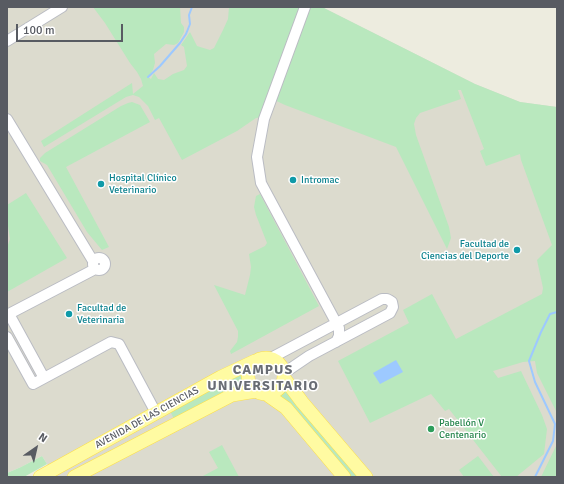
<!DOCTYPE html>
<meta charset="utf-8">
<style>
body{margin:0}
#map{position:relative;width:564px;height:484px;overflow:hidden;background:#edecdf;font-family:Signika,sans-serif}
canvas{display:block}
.frame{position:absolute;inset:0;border:8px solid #585b62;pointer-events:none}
.north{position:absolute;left:16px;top:428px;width:40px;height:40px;-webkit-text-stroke:3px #fff;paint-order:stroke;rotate:34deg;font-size:11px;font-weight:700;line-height:16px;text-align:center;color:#585b62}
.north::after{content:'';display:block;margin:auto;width:14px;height:18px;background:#585b62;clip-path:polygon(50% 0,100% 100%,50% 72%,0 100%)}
.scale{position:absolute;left:16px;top:24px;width:107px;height:18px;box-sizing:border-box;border:2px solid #585b62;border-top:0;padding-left:5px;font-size:12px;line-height:14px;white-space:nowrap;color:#585b62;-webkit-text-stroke:3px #fff;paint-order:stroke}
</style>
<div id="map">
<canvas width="564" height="484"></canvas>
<div class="frame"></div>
<div class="north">N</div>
<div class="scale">100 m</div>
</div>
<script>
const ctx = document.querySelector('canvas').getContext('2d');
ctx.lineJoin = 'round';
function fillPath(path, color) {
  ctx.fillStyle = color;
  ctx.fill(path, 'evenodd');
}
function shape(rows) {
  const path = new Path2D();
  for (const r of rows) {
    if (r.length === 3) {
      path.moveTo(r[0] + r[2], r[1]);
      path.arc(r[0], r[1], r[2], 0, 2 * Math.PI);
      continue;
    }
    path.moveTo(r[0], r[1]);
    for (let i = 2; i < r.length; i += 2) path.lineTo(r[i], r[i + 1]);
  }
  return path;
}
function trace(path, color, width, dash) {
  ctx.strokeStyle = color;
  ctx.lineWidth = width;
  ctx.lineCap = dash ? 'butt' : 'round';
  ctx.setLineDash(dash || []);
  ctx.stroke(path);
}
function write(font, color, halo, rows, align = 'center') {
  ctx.font = font + ' Signika,sans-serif';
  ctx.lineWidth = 3;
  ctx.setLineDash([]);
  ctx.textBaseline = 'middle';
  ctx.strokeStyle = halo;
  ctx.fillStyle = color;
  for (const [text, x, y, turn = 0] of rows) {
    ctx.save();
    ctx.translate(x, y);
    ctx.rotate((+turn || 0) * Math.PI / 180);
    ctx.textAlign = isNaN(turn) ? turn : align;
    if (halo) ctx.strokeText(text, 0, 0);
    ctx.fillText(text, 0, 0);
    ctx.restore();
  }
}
const education = shape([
 [7,7,322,7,475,84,520,102,557,107,557,477,55,477,42,456,21,467,7,473]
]);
const green = shape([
 [93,7,180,7,181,23,184,27,184,32,178,43,174,45,166,44,154,54,155,63,153,70,148,77,151,79,154,73,158,79,164,80,173,74,184,70,187,66,184,47,181,45,190,32,197,46,210,50,214,48,223,30,228,19,229,7,322,7,475,84,520,102,557,107,557,413,537,373,535,361,523,362,493,371,498,378,521,371,542,415,547,429,544,454,516,477,502,477,449,409,445,411,431,394,370,423,338,361,409,323,403,310,432,294,456,339,542,294,543,288,537,260,552,245,521,160,520,154,486,166,480,151,484,149,461,90,458,90,461,99,420,113,416,118,414,124,416,135,449,227,451,238,447,249,396,147,285,105,270,98,263,117,256,118,237,131,182,160,159,118,155,120,148,106,139,97,133,95,126,97,44,147,41,141,132,83,133,94,143,86,141,79,137,72,130,63,105,23],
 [132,102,140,105,150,122,66,167,109,247,102,250,87,232,47,165,40,161,40,158,45,153,121,106,128,103],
 [26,193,67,258,7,292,7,248,10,239,7,219,7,205],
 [260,194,319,306,231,354,230,351,237,342,238,337,238,331,214,285,245,295,250,275,251,267,249,254,265,246,267,243,256,215,254,207,256,196],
 [244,372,244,383,246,388,175,421,170,411],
 [286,387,361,477,349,477,279,394],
 [557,444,557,477,541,477],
 [222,445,239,477,201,477,218,468,209,452],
 [42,456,47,464,24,477,7,477,7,473,21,467],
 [478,456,494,477,464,477,459,470]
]);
const water = shape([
 [396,360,403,372,380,384,373,373]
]);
const stream = shape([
 [148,77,160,66,180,43,186,34,190,24,189,15,192,7],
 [535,477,553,441,555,424,535,382,529,361,541,332,550,314,557,312]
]);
const minor = shape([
 [305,7,264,119,257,157,261,183,339,328,339,336,336,342],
 [7,41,62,7],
 [7,119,93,261],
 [99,264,6],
 [9,314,44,378],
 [7,315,95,269],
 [7,337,33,384,111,342,119,344,156,413],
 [271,358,382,299,387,299,389,300,392,302,393,307,390,313,309,356,284,373]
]);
const major = shape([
 [266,376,18],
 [284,378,302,402,366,477],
 [266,394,286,408,344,477],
 [40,477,221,377,255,361],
 [74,477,232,395,256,391]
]);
const markers = [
 [293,180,4,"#0f9aa8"],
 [101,184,4,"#0f9aa8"],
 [517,250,4,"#0f9aa8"],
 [69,314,4,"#0f9aa8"],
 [431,429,4,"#2e9e5b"]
];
const cultureNames = [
 ["Hospital Clínico",109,178],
 ["Veterinario",109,190],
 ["Intromac",301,180],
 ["Facultad de",509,244,"right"],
 ["Ciencias del Deporte",509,256,"right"],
 ["Facultad de",77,308],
 ["Veterinaria",77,320]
];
const streetNames = [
 ["AVENIDA DE LAS CIENCIAS",147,418,-29]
];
const leisureNames = [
 ["Pabellón V",439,423],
 ["Centenario",439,435]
];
const districtNames = [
 ["CAMPUS",263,370],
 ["UNIVERSITARIO",263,386]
];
fillPath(education, '#dcdbce');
fillPath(green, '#b9e8be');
fillPath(water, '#9dc9ff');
trace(stream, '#9dc9ff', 2);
trace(minor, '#babcc3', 12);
trace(major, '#fee048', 14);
trace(minor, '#fff', 10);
trace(major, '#fffba2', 13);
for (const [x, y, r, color] of markers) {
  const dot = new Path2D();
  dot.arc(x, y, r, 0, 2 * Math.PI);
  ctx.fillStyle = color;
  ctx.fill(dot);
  trace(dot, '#fff', 1.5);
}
write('10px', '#0d838f', '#fff', cultureNames, 'left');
write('10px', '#585b62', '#fff', streetNames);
write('10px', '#27864d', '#fff', leisureNames, 'left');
ctx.letterSpacing = '1px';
write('bold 14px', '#696d74', '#fff', districtNames);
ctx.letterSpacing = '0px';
</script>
